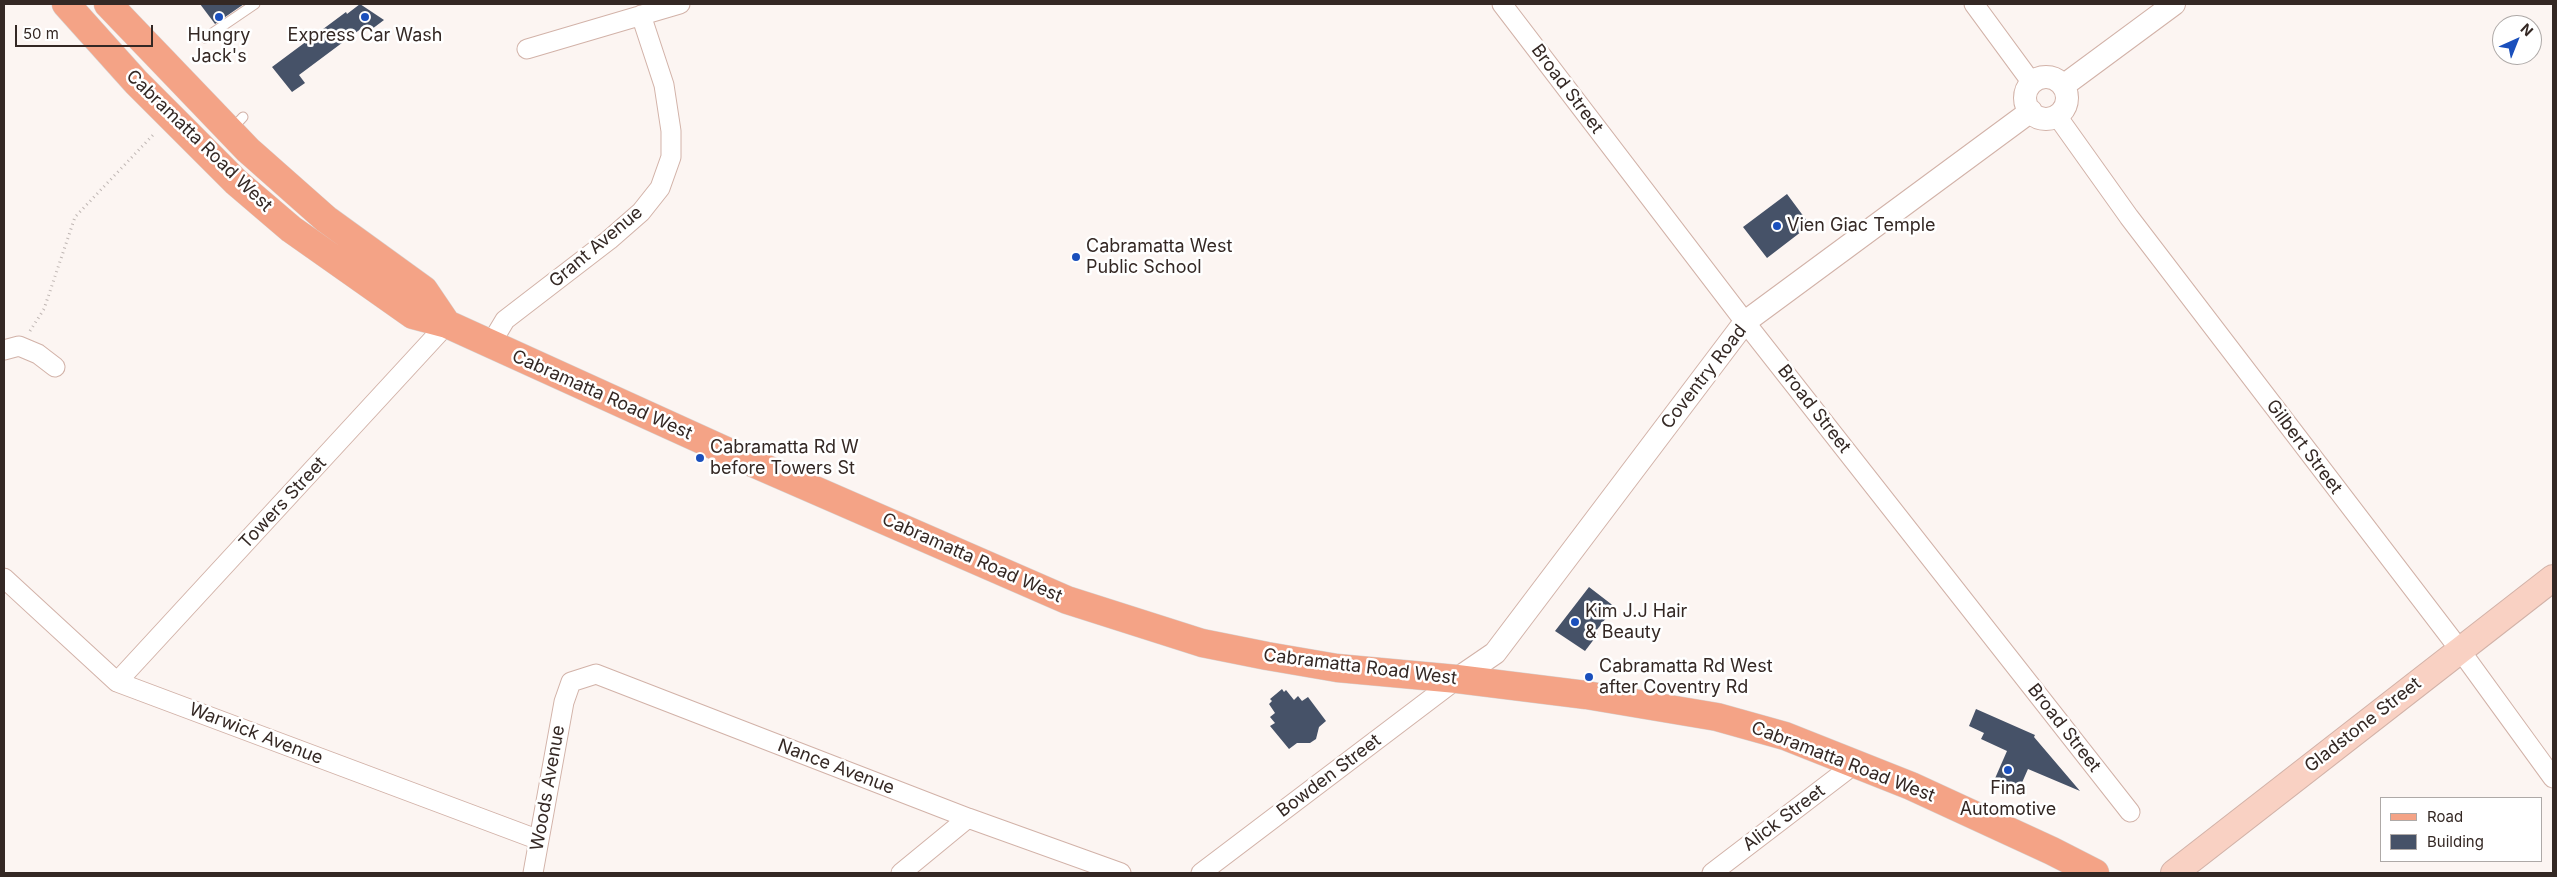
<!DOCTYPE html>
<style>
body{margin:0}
#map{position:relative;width:2557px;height:877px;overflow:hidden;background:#fcf5f2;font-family:Inter,sans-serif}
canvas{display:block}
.frame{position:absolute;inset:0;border:5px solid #342824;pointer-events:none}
.legend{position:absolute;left:2380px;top:797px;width:162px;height:65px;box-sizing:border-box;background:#fff;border:1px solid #aea9a7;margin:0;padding:6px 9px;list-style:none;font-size:15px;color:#342824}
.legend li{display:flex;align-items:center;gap:10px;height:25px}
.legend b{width:25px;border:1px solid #aea9a7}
.north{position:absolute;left:2492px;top:15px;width:50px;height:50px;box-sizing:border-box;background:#fff;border:1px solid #aea9a7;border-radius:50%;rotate:44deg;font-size:14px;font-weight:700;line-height:20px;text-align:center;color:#342824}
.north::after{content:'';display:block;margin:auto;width:18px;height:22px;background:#1a4fbc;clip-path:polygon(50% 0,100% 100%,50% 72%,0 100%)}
.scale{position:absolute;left:15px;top:25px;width:138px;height:22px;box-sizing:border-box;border:2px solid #342824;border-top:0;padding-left:6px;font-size:15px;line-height:18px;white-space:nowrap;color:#342824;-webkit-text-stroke:4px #fff;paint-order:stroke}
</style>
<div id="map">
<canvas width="2557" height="877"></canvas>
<div class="frame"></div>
<ul class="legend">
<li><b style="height:6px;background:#f4a386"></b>Road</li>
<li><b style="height:14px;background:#465268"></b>Building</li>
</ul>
<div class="north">N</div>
<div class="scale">50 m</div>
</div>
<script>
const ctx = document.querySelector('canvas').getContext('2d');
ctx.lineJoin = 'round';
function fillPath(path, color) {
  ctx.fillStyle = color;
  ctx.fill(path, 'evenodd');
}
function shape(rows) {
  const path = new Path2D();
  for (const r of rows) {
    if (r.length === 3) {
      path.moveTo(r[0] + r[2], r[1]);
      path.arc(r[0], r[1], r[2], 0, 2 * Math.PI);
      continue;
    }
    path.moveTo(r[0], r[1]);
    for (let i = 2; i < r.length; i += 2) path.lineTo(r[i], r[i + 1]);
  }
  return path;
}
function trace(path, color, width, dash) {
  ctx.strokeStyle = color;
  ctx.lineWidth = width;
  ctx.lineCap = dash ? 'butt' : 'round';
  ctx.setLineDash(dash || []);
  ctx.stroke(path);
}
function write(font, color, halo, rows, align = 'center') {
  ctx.font = font + ' Inter,sans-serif';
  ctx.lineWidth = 5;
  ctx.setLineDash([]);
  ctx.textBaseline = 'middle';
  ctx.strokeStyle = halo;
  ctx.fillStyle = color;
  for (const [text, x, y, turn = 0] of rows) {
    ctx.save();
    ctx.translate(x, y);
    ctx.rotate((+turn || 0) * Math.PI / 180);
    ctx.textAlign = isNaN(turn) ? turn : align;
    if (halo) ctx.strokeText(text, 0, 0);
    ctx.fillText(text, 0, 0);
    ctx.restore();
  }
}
const building = shape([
 [200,4,244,4,215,24],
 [360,4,384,20,372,29,362,28,299,75,305,83,292,92,272,67,346,12,347,14],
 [1787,194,1810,225,1767,258,1743,227],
 [1589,587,1615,607,1595,632,1598,634,1585,651,1555,631],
 [1282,689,1284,692,1286,690,1294,700,1298,696,1302,701,1308,697,1326,721,1319,727,1316,739,1310,743,1297,743,1289,749,1270,726,1275,723,1270,717,1275,713,1269,704,1272,701,1270,699],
 [1976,709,2035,735,2034,737,2080,791,2028,769,2017,794,1993,783,2007,751,1981,739,1984,733,1969,726]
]);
const path = shape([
 [30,331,44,309,75,217,153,135]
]);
const service = shape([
 [205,38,255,4],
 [231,130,243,117]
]);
const minor = shape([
 [1502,4,1745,322,2130,812],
 [1974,4,2032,83],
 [527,49,680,4],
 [2057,116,2129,217,2460,650,2553,778],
 [490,345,505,320,609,240,641,212,660,188,671,157,671,131,664,85,641,15],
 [4,350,19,346,38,354,55,367],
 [4,578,117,682,539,840],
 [117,682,447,324],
 [533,873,564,702,571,682,596,674,968,818,1121,873],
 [901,873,968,818],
 [1201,873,1457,679],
 [1712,873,1856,763]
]);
const tertiary = shape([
 [2046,98,21],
 [2063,86,2174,4],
 [1457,679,1495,653,1745,322,2031,111]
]);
const secondary = shape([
 [2174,873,2553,578]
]);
const primary = shape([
 [66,4,136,82,236,182,291,229,413,315,447,324,746,460,1067,600,1202,643,1267,656,1337,668,1457,679,1586,695,1717,717,1785,736,1911,786,2052,851,2095,873],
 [108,4,248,150,326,219,424,290,447,324]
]);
const markers = [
 [219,17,5,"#1a4fbc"],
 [365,17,5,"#1a4fbc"],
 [1777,226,5,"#1a4fbc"],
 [1076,257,5,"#1a4fbc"],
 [700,458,5,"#1a4fbc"],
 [1575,622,5,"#1a4fbc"],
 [1589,677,5,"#1a4fbc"],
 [2008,770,5,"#1a4fbc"]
];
const poiNames = [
 ["Hungry",219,36,"center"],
 ["Jack's",219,57,"center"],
 ["Express Car Wash",365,36,"center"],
 ["Vien Giac Temple",1787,226],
 ["Cabramatta West",1086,247],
 ["Public School",1086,268],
 ["Cabramatta Rd W",710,448],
 ["before Towers St",710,469],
 ["Kim J.J Hair",1585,612],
 ["& Beauty",1585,633],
 ["Cabramatta Rd West",1599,667],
 ["after Coventry Rd",1599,688],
 ["Fina",2008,789,"center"],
 ["Automotive",2008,810,"center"]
];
const streetNames = [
 ["Broad Street",1567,89,53],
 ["Cabramatta Road West",199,141,44],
 ["Grant Avenue",596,247,-40],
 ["Coventry Road",1704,377,-52],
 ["Cabramatta Road West",602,395,24],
 ["Broad Street",1814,409,52],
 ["Gilbert Street",2304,447,53],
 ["Towers Street",283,503,-47],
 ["Cabramatta Road West",972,558,24],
 ["Cabramatta Road West",1360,667,7],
 ["Gladstone Street",2363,725,-38],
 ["Broad Street",2064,728,52],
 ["Warwick Avenue",256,734,21],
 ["Cabramatta Road West",1843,762,21],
 ["Nance Avenue",836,767,21],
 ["Bowden Street",1329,776,-37],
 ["Woods Avenue",548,788,-80],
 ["Alick Street",1784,818,-37]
];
fillPath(building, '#465268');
trace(service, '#d2b2a8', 11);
trace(minor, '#d2b2a8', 21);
trace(tertiary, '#d2b2a8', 24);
trace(secondary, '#d2b2a8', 28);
trace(primary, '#d6d4d3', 29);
trace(path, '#bfb6b3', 3, [1, 4]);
trace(service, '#fff', 9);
trace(minor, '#fff', 19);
trace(tertiary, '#fff', 22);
trace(secondary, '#f9d1c3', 26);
trace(primary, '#f4a386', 28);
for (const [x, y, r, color] of markers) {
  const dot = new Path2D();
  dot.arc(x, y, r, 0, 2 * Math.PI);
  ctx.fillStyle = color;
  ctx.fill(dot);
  trace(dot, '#fff', 2);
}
write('18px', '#342824', '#fff', poiNames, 'left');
write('18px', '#342824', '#fff', streetNames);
</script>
